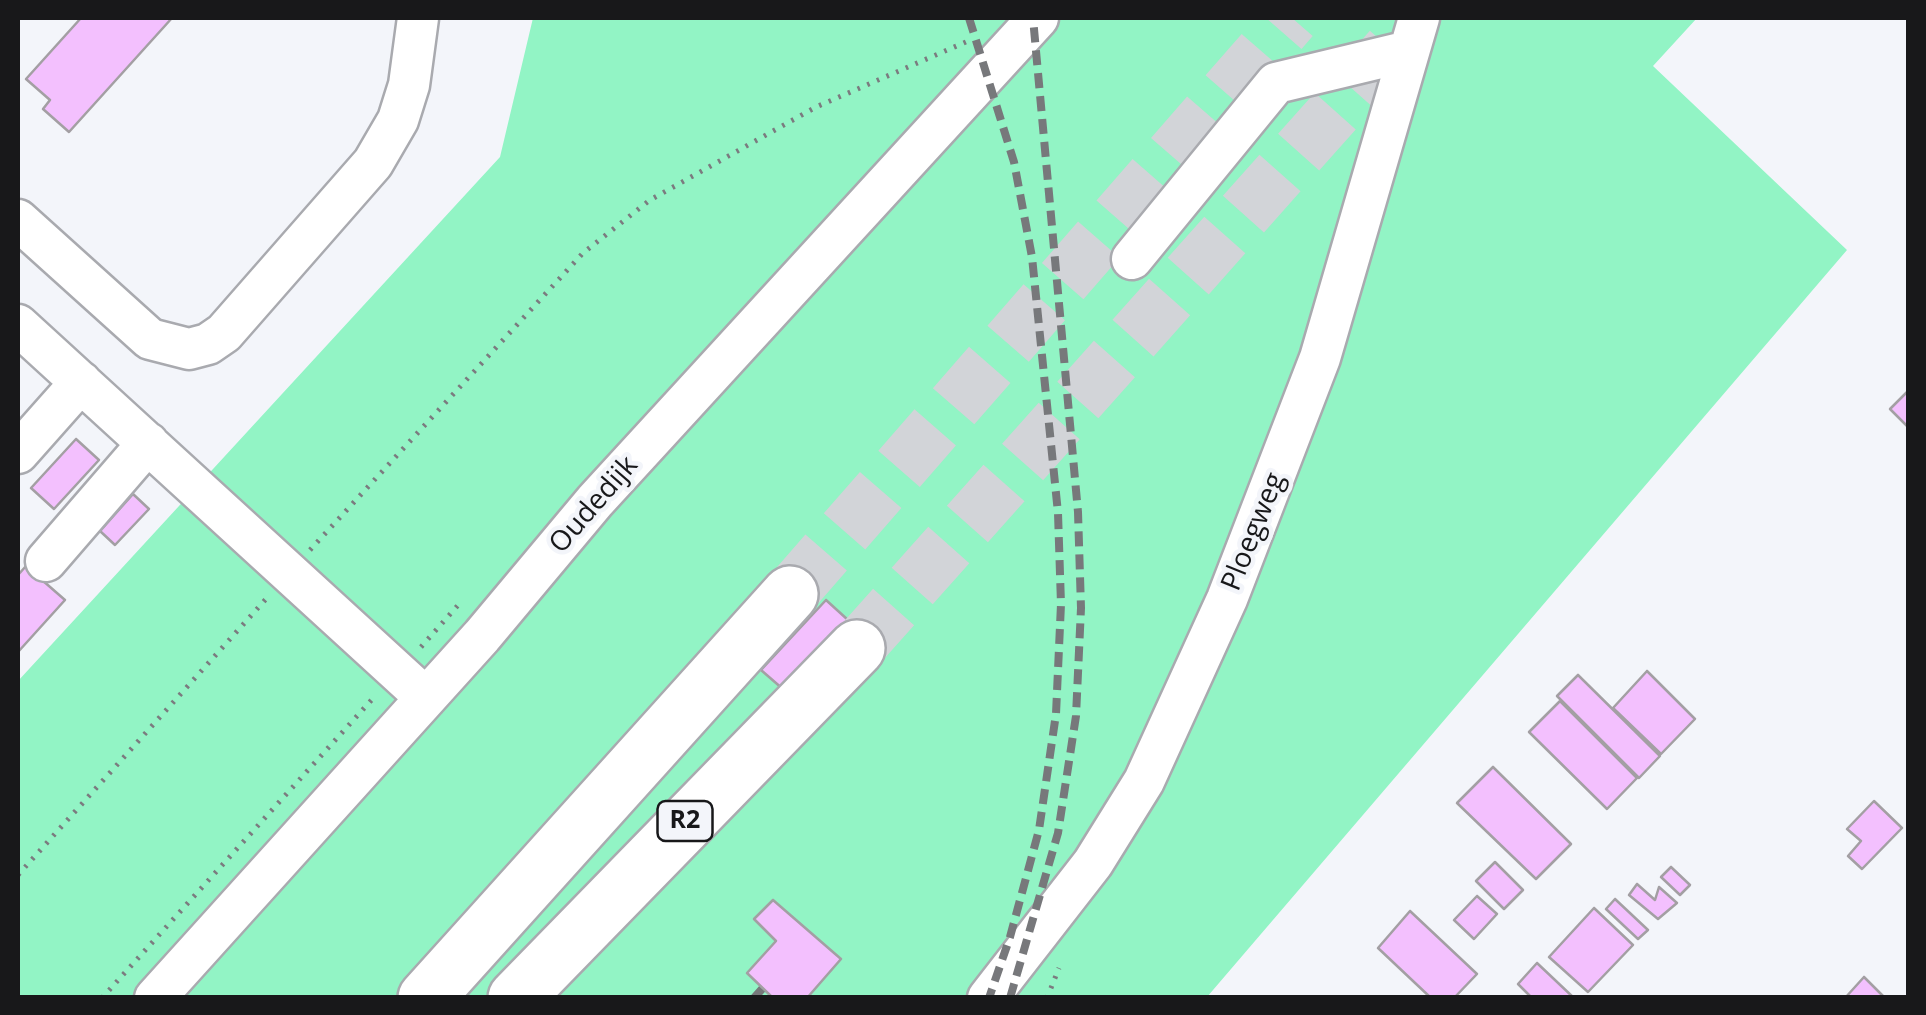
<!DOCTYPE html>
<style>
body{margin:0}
#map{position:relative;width:1926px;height:1015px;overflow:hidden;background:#f3f5fa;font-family:"Open Sans",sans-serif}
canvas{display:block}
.frame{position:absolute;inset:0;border:20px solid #18181a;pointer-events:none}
</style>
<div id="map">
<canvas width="1926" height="1015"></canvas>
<div class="frame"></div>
</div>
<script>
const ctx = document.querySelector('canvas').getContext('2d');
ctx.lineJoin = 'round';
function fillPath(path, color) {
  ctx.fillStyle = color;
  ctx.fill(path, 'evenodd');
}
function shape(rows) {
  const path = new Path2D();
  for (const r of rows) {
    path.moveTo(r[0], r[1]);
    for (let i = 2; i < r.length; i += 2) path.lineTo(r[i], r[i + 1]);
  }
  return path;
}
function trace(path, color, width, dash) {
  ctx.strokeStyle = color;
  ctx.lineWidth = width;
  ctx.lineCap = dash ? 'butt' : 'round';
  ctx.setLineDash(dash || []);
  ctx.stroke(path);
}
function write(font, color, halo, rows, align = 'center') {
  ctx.font = font + ' "Open Sans",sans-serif';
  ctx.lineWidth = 9;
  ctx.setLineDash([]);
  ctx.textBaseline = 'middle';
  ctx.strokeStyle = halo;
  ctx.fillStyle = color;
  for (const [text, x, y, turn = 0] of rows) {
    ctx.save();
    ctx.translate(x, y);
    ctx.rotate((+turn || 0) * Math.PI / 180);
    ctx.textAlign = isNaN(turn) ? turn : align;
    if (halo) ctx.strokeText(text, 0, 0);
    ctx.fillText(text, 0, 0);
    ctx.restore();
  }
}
const green = shape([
 [533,18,1697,18,1653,66,1847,250,1207,997,18,998,18,681,500,157]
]);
const building = shape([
 [81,18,172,18,69,132,43,109,50,100,26,79,81,18],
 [1907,392,1908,394,1908,427,1890,409,1907,392],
 [76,439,99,460,54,509,31,488,76,439],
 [133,494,149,509,115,545,100,531,133,494],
 [26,566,65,600,18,652,18,575,26,566],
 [826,600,848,620,784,690,761,670,826,600],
 [1647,671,1695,719,1661,754,1613,708,1647,671],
 [1578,675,1660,756,1639,778,1557,696,1578,675],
 [1560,701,1637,778,1607,809,1529,732,1560,701],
 [1493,767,1571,844,1536,879,1457,803,1493,767],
 [1874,801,1902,828,1862,869,1848,856,1861,841,1847,829,1874,801],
 [1495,862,1523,890,1504,909,1476,881,1495,862],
 [1671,867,1690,885,1680,895,1661,877,1671,867],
 [1637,884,1655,900,1659,887,1677,903,1658,919,1629,895,1637,884],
 [1477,896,1497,914,1474,939,1454,920,1477,896],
 [1615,899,1648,930,1638,939,1606,909,1615,899],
 [773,900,841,959,807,998,773,998,747,973,776,941,754,919,773,900],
 [1594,908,1633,945,1588,992,1549,957,1594,908],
 [1410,911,1477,974,1454,998,1431,998,1378,948,1410,911],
 [1537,963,1574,998,1532,998,1518,984,1537,963],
 [1864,977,1885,998,1845,998,1864,977]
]);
const highwayTunnel = shape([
 [790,594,1292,18],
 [857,648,1411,26]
]);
const path = shape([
 [310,550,583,253,650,200,816,107,968,41],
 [421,647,460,603],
 [18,875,266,599],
 [102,998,376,695],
 [1047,998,1059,968]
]);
const minor = shape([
 [18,220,150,339,189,349,208,344,224,333,373,163,398,120,409,85,418,18],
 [1132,259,1276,83,1409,51],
 [18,325,426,698],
 [18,453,81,382],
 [46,561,148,443],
 [155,998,482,636,595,501,1038,18],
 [988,998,1093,863,1144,781,1227,599,1320,358,1419,18]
]);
const highway = shape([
 [426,998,790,594],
 [516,998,857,648]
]);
const rail = shape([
 [969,18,1014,162,1032,257,1058,513,1061,604,1056,714,1039,830,1010,937,989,998],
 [754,998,762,989],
 [1010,998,1058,833,1076,716,1081,608,1078,512,1033,18]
]);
const shields = [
 [685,821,55]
];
const shieldNames = [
 ["R2",685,821]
];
const streetNames = [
 ["Oudedijk",594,505,-49],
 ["Ploegweg",1254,532,-68]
];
fillPath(green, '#92f4c5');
fillPath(building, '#f3c0fe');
trace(building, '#a39fa3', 2.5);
trace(highwayTunnel, '#d2d4d8', 55, [55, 28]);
trace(minor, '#a9aaaf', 45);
trace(highway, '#a9aaaf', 60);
trace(path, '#7b7b7f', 5, [2.5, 8]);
trace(minor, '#fff', 40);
trace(highway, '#fff', 55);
trace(rail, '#77787b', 8, [15, 8]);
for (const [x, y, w] of shields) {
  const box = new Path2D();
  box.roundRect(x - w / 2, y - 20, w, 40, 8);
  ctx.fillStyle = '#f3f5fa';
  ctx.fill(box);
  trace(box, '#18181a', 2.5);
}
write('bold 25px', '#18181a', null, shieldNames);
write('28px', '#18181a', '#f3f5fa', streetNames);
</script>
